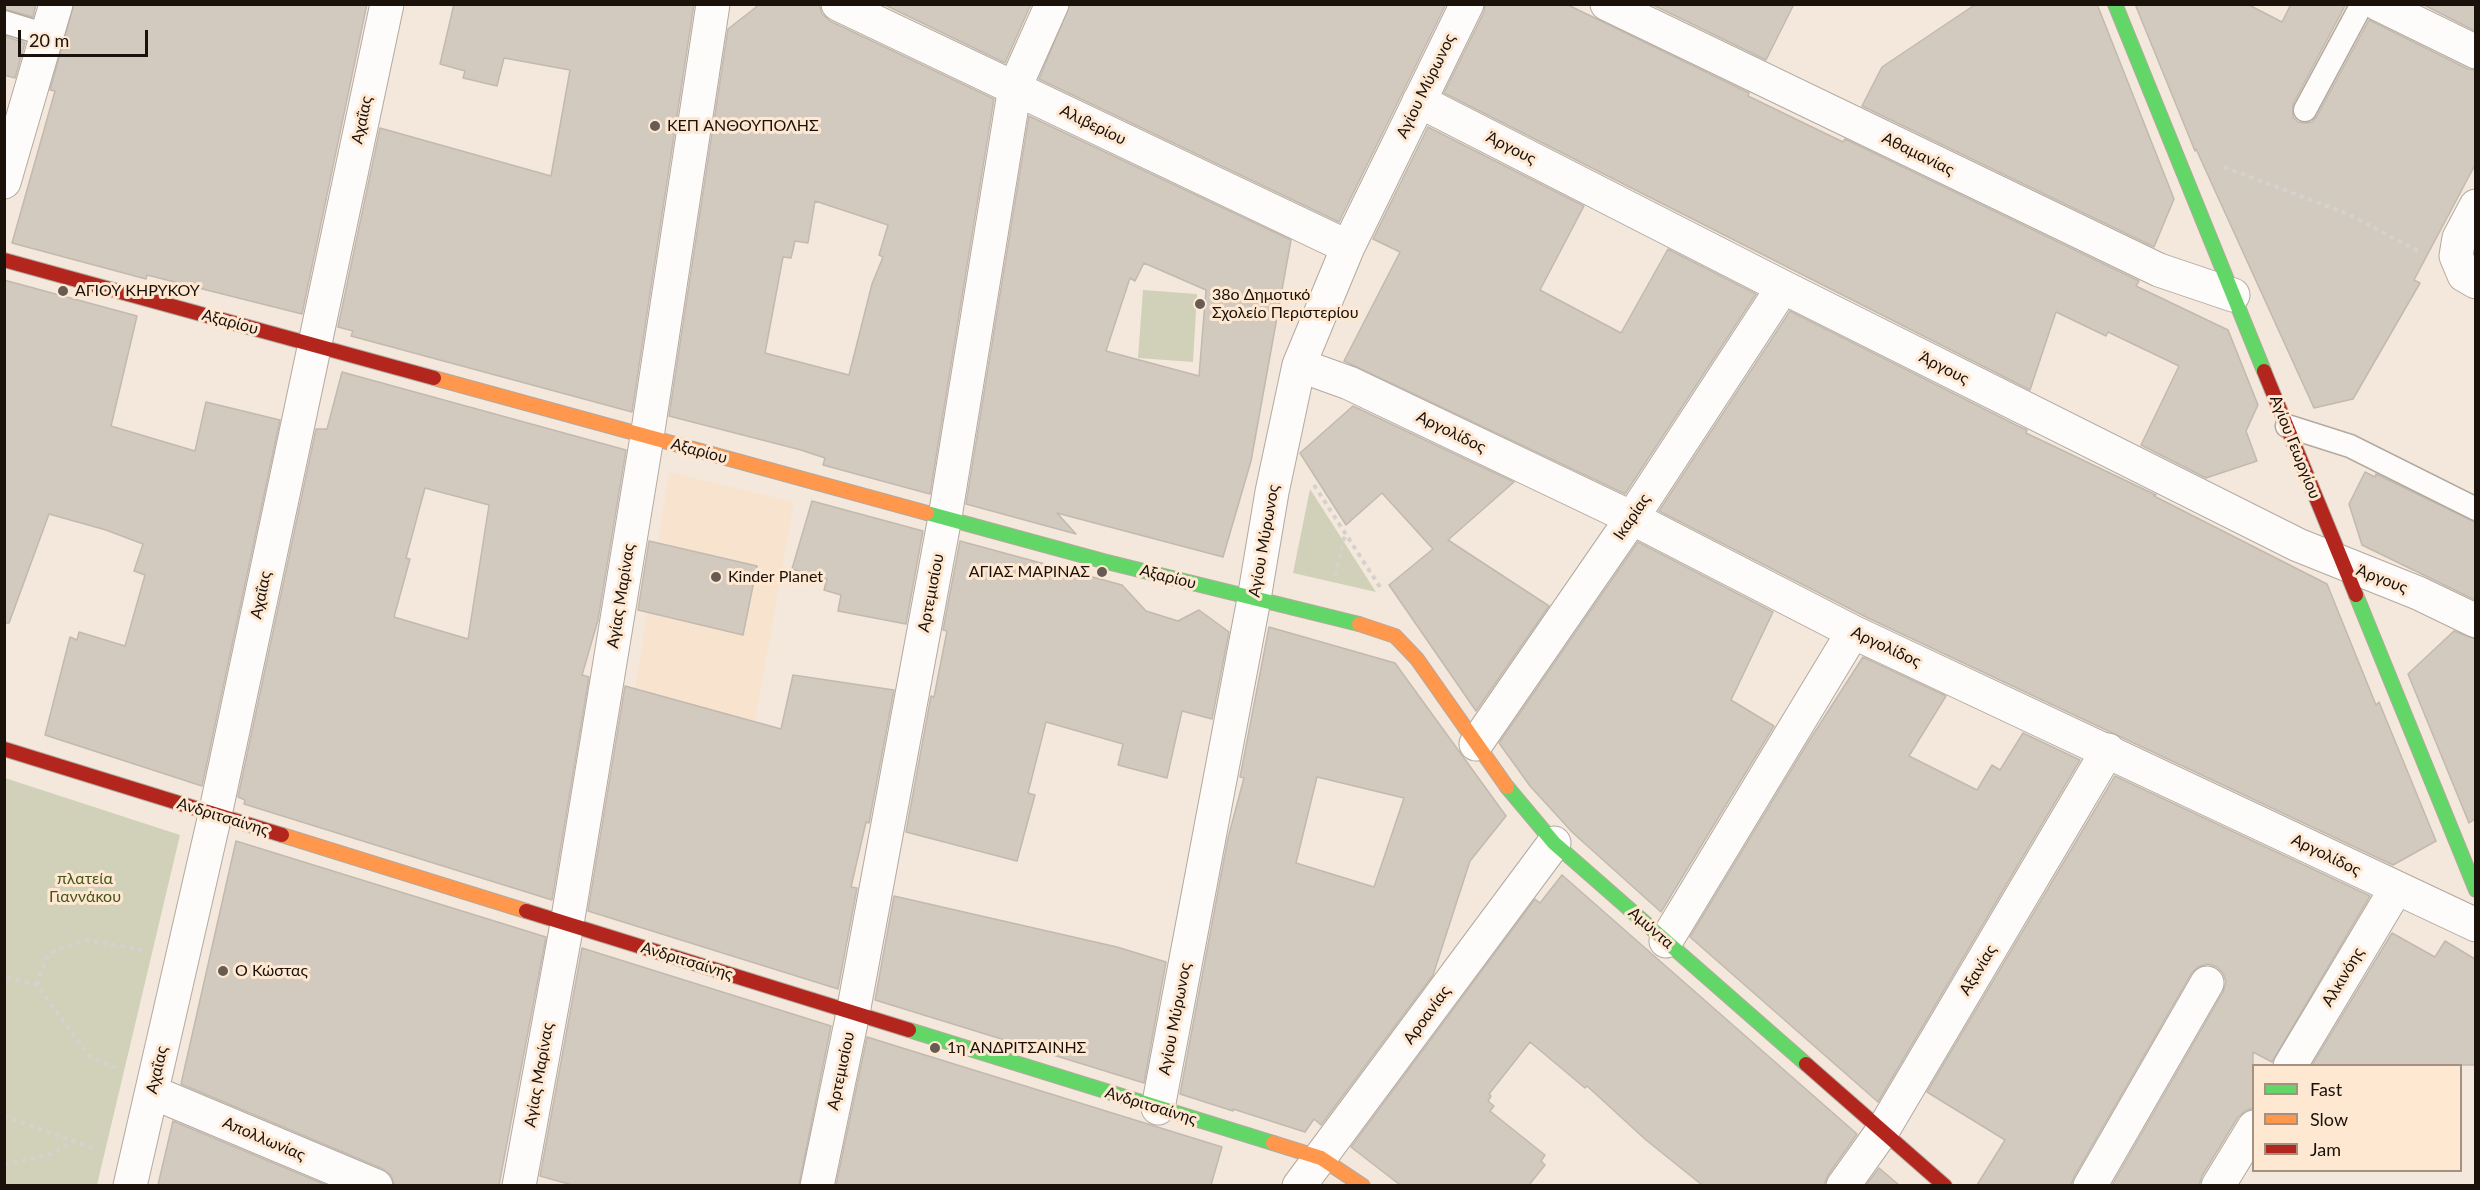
<!DOCTYPE html>
<meta charset="utf-8">
<style>
body{margin:0}
#map{position:relative;width:2480px;height:1190px;overflow:hidden;background:#f4e8dc;font-family:Lato,sans-serif}
canvas{display:block}
.frame{position:absolute;inset:0;border:6px solid #19110a;pointer-events:none}
.legend{position:absolute;left:2252px;top:1064px;width:210px;height:108px;box-sizing:border-box;background:#ffe8d2;border:2px solid #a39282;margin:0;padding:8px 10px;list-style:none;font-size:18px;color:#19110a}
.legend li{display:flex;align-items:center;gap:12px;height:30px}
.legend b{width:30px;border:2px solid #a39282}
.scale{position:absolute;left:18px;top:30px;width:130px;height:27px;box-sizing:border-box;border:3px solid #19110a;border-top:0;padding-left:8px;font-size:18px;line-height:21px;white-space:nowrap;color:#19110a;-webkit-text-stroke:4px #ffe8d2;paint-order:stroke}
</style>
<div id="map">
<canvas width="2480" height="1190"></canvas>
<div class="frame"></div>
<ul class="legend">
<li><b style="height:8px;background:#63d668"></b>Fast</li>
<li><b style="height:8px;background:#ff974d"></b>Slow</li>
<li><b style="height:8px;background:#b3261e"></b>Jam</li>
</ul>
<div class="scale">20 m</div>
</div>
<script>
const ctx = document.querySelector('canvas').getContext('2d');
ctx.lineJoin = 'round';
function fillPath(path, color) {
  ctx.fillStyle = color;
  ctx.fill(path, 'evenodd');
}
function shape(rows) {
  const path = new Path2D();
  for (const r of rows) {
    path.moveTo(r[0], r[1]);
    for (let i = 2; i < r.length; i += 2) path.lineTo(r[i], r[i + 1]);
  }
  return path;
}
function trace(path, color, width, dash) {
  ctx.strokeStyle = color;
  ctx.lineWidth = width;
  ctx.lineCap = dash ? 'butt' : 'round';
  ctx.setLineDash(dash || []);
  ctx.stroke(path);
}
function write(font, color, halo, rows, align = 'center') {
  ctx.font = font + ' Lato,sans-serif';
  ctx.lineWidth = 6;
  ctx.setLineDash([]);
  ctx.textBaseline = 'middle';
  ctx.strokeStyle = halo;
  ctx.fillStyle = color;
  for (const [text, x, y, turn = 0] of rows) {
    ctx.save();
    ctx.translate(x, y);
    ctx.rotate((+turn || 0) * Math.PI / 180);
    ctx.textAlign = isNaN(turn) ? turn : align;
    if (halo) ctx.strokeText(text, 0, 0);
    ctx.fillText(text, 0, 0);
    ctx.restore();
  }
}
const built = shape([
 [669,472,794,502,755,722,635,689]
]);
const green = shape([
 [1143,290,1197,294,1193,362,1138,358],
 [1310,489,1376,592,1293,573],
 [5,778,180,835,97,1185,5,1185]
]);
const building = shape([
 [4,4,36,4,33,17,4,9,4,4],
 [74,4,367,4,302,314,147,275,146,279,12,243,55,91,50,90,74,4],
 [454,4,694,4,632,412,351,336,353,331,338,327,380,128,551,176,570,70,504,58,497,86,463,78,465,71,440,64,454,4],
 [760,4,819,4,822,14,830,21,994,99,930,494,823,465,825,458,801,450,669,416,728,29,760,4],
 [815,201,888,225,879,255,883,257,872,284,849,375,765,353,783,257,791,258,795,241,808,243,815,201],
 [883,4,1031,4,1005,63,883,4],
 [1070,4,1446,4,1339,222,1039,79,1070,4],
 [1485,4,1566,4,1749,93,1748,96,1843,142,1845,139,2139,281,2136,286,2228,330,2258,405,2246,431,2257,461,2206,478,2141,445,2179,366,2108,332,2106,336,2056,312,2030,390,1444,93,1484,12,1485,4],
 [1651,4,1794,4,1766,60,1651,4],
 [1976,4,2097,4,2174,199,2154,247,1862,106,1882,67,1976,4],
 [2135,4,2247,4,2282,22,2291,4,2346,4,2293,104,2293,117,2298,122,2305,123,2312,122,2317,116,2369,20,2468,69,2475,70,2475,165,2414,280,2420,283,2353,399,2314,408,2196,149,2195,151,2135,4],
 [2422,4,2475,4,2475,31,2422,4],
 [4,36,25,43,15,78,4,75,4,36],
 [1029,116,1291,240,1251,461,1223,557,1057,513,1076,534,966,504,1029,116],
 [1144,263,1206,290,1199,376,1106,351,1130,278,1135,281,1144,263],
 [1428,127,1584,206,1540,290,1621,333,1668,249,1756,294,1625,494,1344,361,1400,252,1373,239,1428,127],
 [4,280,137,316,111,426,195,451,206,402,280,420,202,786,45,735,70,637,77,640,79,632,125,646,145,575,134,571,143,544,106,530,49,514,9,623,4,623,4,280],
 [1790,311,2018,426,2027,430,2026,433,2156,495,2154,496,2327,584,2376,705,2379,702,2436,841,2393,865,1868,618,1659,511,1790,311],
 [342,372,626,450,598,620,582,675,589,677,552,900,244,804,245,800,238,797,316,429,327,429,342,372],
 [425,488,489,505,468,639,394,617,410,559,406,558,425,488],
 [1353,406,1514,482,1448,540,1549,606,1476,711,1389,585,1433,549,1382,493,1346,525,1300,453,1353,406],
 [2365,472,2375,477,2376,474,2475,522,2475,600,2362,545,2349,504,2365,472],
 [812,501,923,531,906,624,838,611,841,595,824,590,827,579,792,569,812,501],
 [649,541,757,566,743,635,638,610,649,541],
 [960,541,1122,585,1146,611,1178,621,1199,610,1229,632,1212,719,1182,711,1167,778,1118,765,1123,744,1046,722,1028,793,1035,795,1017,861,906,832,931,696,934,697,947,631,943,630,960,541],
 [1638,542,1773,612,1731,700,1774,726,1661,912,1573,833,1530,786,1499,743,1638,542],
 [1269,627,1395,663,1506,816,1470,861,1433,975,1321,1125,1314,1119,1305,1132,1233,1109,1233,1111,1180,1094,1228,838,1244,778,1240,777,1269,627],
 [1317,777,1404,798,1374,887,1296,863,1317,777],
 [2454,631,2475,639,2475,819,2469,823,2408,674,2454,631],
 [1863,657,1946,696,1909,756,1977,790,1992,765,2000,770,2023,733,2080,760,1878,1102,1690,937,1807,744,1863,657],
 [793,675,894,690,869,823,866,822,851,887,857,888,838,989,588,911,625,686,781,729,793,675],
 [2115,776,2370,896,2272,1062,2253,1052,2253,1108,2245,1111,2238,1117,2202,1176,2199,1185,2112,1185,2223,992,2226,982,2223,973,2217,967,2208,964,2198,967,2191,974,2074,1177,2071,1185,1977,1185,2005,1140,1927,1092,2115,776],
 [236,841,546,937,499,1185,394,1185,391,1175,383,1169,181,1084,236,841],
 [1562,875,1857,1134,1828,1175,1824,1185,1702,1185,1646,1140,1587,1086,1585,1088,1530,1042,1489,1094,1491,1096,1488,1101,1494,1106,1490,1111,1545,1155,1541,1161,1545,1165,1529,1185,1400,1185,1351,1147,1535,899,1540,903,1562,875],
 [894,896,1117,947,1166,962,1144,1083,875,1000,894,896],
 [2392,933,2435,957,2445,941,2475,959,2475,1065,2312,1065,2392,933],
 [582,948,831,1026,799,1185,572,1185,540,1176,582,948],
 [867,1037,1222,1147,1211,1185,836,1185,867,1037],
 [173,1121,326,1185,158,1185,173,1121],
 [1879,1168,1899,1185,1866,1185,1879,1168]
]);
const path = shape([
 [2224,167,2348,214,2418,251],
 [1314,485,1380,587],
 [1335,576,1345,534],
 [7,978,37,985,89,1056,117,1068],
 [37,985,46,958,55,950,86,940,143,950],
 [4,987,5,977],
 [4,1116,98,1150],
 [4,1165,51,1154,74,1141]
]);
const lane = shape([
 [4,22,47,35],
 [2305,110,2362,4],
 [2287,426,2350,446,2476,509]
]);
const street = shape([
 [838,4,1348,247],
 [1607,4,2159,270,2233,295],
 [2378,4,2476,52],
 [1419,101,1783,287,2298,545,2418,593,2476,621],
 [4,182,56,4],
 [2476,206,2459,238,2456,256,2464,275,2476,282],
 [1299,365,1349,383,1632,518,1853,632,2476,925],
 [1476,744,1632,518,1783,287],
 [1666,941,1853,632],
 [2290,1066,2396,889],
 [152,1092,376,1186],
 [1158,1108,1254,599,1272,492,1299,365,1348,247,1467,4],
 [130,1186,215,815,387,4],
 [519,1186,567,924,647,437,713,4],
 [817,1186,853,1013,945,517,1015,87,1052,4],
 [1299,1186,1554,843],
 [1843,1186,1883,1130,2108,750],
 [2090,1186,2207,983],
 [2218,1186,2254,1127]
]);
const fast = shape([
 [2115,4,2264,371],
 [927,513,1103,561,1359,624],
 [2356,595,2476,890],
 [1507,787,1554,843,1806,1064],
 [909,1030,1273,1143]
]);
const slow = shape([
 [434,378,927,513],
 [1359,624,1395,636,1417,659,1507,787],
 [282,835,526,911],
 [1273,1143,1321,1158,1363,1186]
]);
const jam = shape([
 [4,260,434,378],
 [2264,371,2356,595],
 [4,749,282,835],
 [526,911,909,1030],
 [1806,1064,1945,1186]
]);
const markers = [
 [655,126,6,"#665c54"],
 [63,291,6,"#665c54"],
 [1200,304,6,"#665c54"],
 [1102,572,6,"#665c54"],
 [716,577,6,"#665c54"],
 [223,971,6,"#665c54"],
 [935,1048,6,"#665c54"]
];
const streetNames = [
 ["Αγίου Μύρωνος",1426,86,-64],
 ["Αχαΐας",362,120,-78],
 ["Αλιβερίου",1093,125,26],
 ["Άργους",1511,148,27],
 ["Αθαμανίας",1918,154,26],
 ["Αξαρίου",230,322,15],
 ["Άργους",1944,368,27],
 ["Αργολίδος",1451,432,26],
 ["Αγίου Γεωργίου",2295,447,68],
 ["Αξαρίου",699,451,15],
 ["Ικαρίας",1632,517,-56],
 ["Αγίου Μύρωνος",1264,541,-80],
 ["Αξαρίου",1168,577,14],
 ["Άργους",2382,579,21],
 ["Αρτεμισίου",931,593,-79],
 ["Αχαΐας",261,595,-78],
 ["Αγίας Μαρίνας",621,596,-81],
 ["Αργολίδος",1886,647,25],
 ["Ανδριτσαίνης",223,817,17],
 ["Αργολίδος",2326,855,26],
 ["Αμύντα",1651,928,41],
 ["Ανδριτσαίνης",687,961,17],
 ["Αξανίας",1978,970,-59],
 ["Αλκινόης",2343,977,-59],
 ["Αροανίας",1427,1015,-54],
 ["Αγίου Μύρωνος",1175,1019,-79],
 ["Αχαΐας",157,1070,-77],
 ["Αρτεμισίου",841,1071,-78],
 ["Αγίας Μαρίνας",539,1075,-80],
 ["Ανδριτσαίνης",1151,1106,17],
 ["Απολλωνίας",264,1139,23]
];
const poiNames = [
 ["ΚΕΠ ΑΝΘΟΥΠΟΛΗΣ",667,126],
 ["ΑΓΙΟΥ ΚΗΡΥΚΟΥ",75,291],
 ["38ο Δημοτικό",1212,295],
 ["Σχολείο Περιστερίου",1212,313],
 ["ΑΓΙΑΣ ΜΑΡΙΝΑΣ",1090,572,"right"],
 ["Kinder Planet",728,577],
 ["Ο Κώστας",235,971],
 ["1η ΑΝΔΡΙΤΣΑΙΝΗΣ",947,1048]
];
const parkNames = [
 ["πλατεία",85,879],
 ["Γιαννάκου",85,897]
];
fillPath(built, '#f8e3ce');
fillPath(green, '#d0d1b8');
fillPath(building, '#d2c9bf');
trace(building, '#c2b9af', 1.5);
trace(lane, '#b3a9a0', 25);
trace(street, '#b3a9a0', 35);
trace(fast, '#b3a9a0', 16);
trace(slow, '#b3a9a0', 16);
trace(jam, '#b3a9a0', 16);
trace(path, '#d5d2ce', 4, [4.5, 4.5]);
trace(lane, '#fdfcfa', 22);
trace(street, '#fdfcfa', 33);
trace(fast, '#63d668', 14);
trace(slow, '#ff974d', 14);
trace(jam, '#b3261e', 14);
for (const [x, y, r, color] of markers) {
  const dot = new Path2D();
  dot.arc(x, y, r, 0, 2 * Math.PI);
  ctx.fillStyle = color;
  ctx.fill(dot);
  trace(dot, '#ffe8d2', 2);
}
write('16px', '#19110a', '#ffe8d2', streetNames);
write('16px', '#19110a', '#ffe8d2', poiNames, 'left');
write('16px', '#435518', '#ffe8d2', parkNames);
</script>
